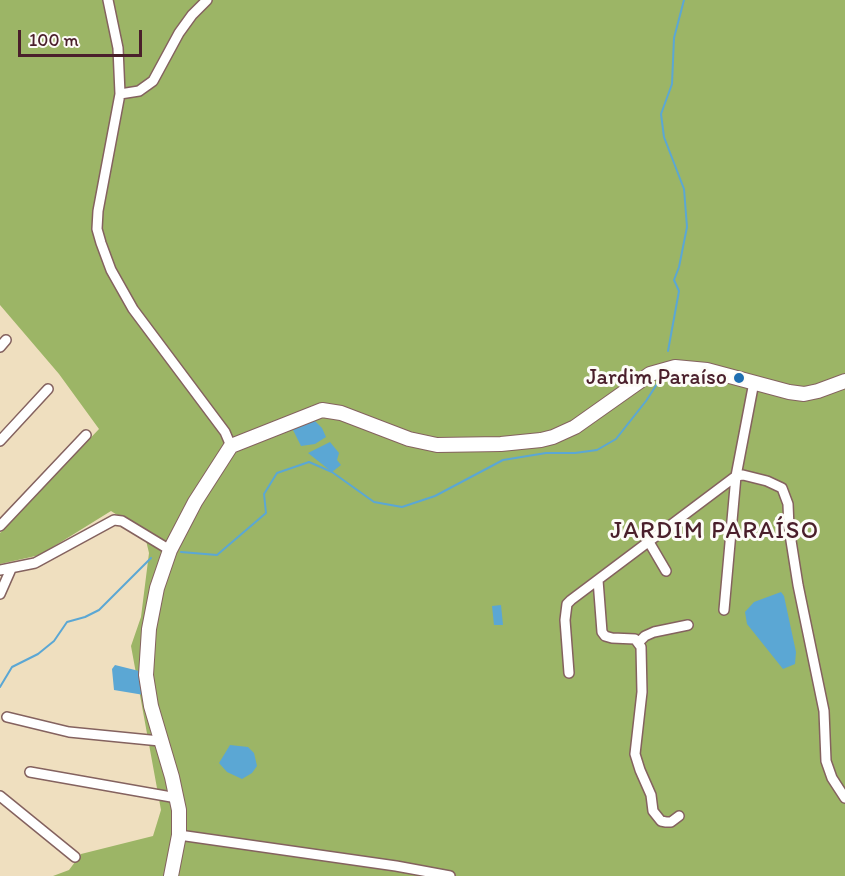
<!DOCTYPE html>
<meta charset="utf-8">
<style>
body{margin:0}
#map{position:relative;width:845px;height:876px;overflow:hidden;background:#efdfbf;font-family:Itim,sans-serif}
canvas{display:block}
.scale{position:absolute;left:18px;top:30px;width:124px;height:27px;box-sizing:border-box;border:3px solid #4a1f2b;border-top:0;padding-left:8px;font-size:18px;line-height:21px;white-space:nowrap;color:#4a1f2b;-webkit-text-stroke:4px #fdfcf7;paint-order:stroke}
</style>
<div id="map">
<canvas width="845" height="876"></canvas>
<div class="scale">100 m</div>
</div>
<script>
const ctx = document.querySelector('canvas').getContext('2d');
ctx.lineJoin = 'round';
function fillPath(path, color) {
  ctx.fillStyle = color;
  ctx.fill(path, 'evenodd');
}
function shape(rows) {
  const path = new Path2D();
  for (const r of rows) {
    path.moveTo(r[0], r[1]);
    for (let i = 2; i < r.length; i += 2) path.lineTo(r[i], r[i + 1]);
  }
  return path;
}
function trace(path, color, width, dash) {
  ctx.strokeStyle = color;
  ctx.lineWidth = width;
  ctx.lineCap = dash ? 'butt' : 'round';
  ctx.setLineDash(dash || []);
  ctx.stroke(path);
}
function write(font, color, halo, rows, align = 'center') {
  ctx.font = font + ' Itim,sans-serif';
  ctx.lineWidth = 6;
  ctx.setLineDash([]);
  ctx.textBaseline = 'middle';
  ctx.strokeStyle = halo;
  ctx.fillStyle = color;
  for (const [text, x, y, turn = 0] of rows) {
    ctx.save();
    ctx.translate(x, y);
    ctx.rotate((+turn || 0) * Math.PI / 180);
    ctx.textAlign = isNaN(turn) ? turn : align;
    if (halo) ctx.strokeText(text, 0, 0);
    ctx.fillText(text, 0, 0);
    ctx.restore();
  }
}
const forest = shape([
 [0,0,845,0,845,876,53,876,69,870,81,854,153,836,161,810,131,646,141,617,149,553,144,532,111,511,40,555,0,564,0,533,99,429,59,374,0,305]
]);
const water = shape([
 [314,420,322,428,326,437,315,444,301,446,293,430,302,423],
 [330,442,339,453,337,460,341,465,332,472,308,453],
 [781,592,784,596,796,652,795,664,783,669,747,624,745,612,754,602],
 [501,605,503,625,494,625,492,606],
 [115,665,139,671,144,695,114,690,112,669],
 [230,745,248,747,254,753,257,766,252,773,242,779,227,772,219,763]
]);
const stream = shape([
 [668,351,679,291,674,280,679,267,687,227,684,189,664,137,661,114,672,84,674,38,684,0],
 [181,552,217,555,266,513,264,494,277,473,309,462,332,472,374,502,402,507,435,496,503,460,546,453,575,453,597,450,616,439,646,401,659,381],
 [0,687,12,667,38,654,54,641,67,622,85,617,99,610,151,558]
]);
const minor = shape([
 [108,0,118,48,120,94,98,211,97,229,101,243,111,270,133,309,225,432,231,446],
 [120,94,139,91,153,81,179,33,192,15,207,0],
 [0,347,6,340],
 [0,441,48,389],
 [0,526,86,435],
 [649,542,666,571],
 [0,570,35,563,114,520,122,521,170,550],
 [598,580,602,632,605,636,612,638,635,639,641,647,642,692,635,754,640,770,651,795,653,811,661,821,666,822,671,822,679,816],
 [0,594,11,569],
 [724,610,736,476,754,382],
 [639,642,645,636,654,632,688,625],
 [569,673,565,620,567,604,571,600,736,476,743,475,767,481,782,488,788,504,789,528,798,585,824,711,826,761,832,778,845,798],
 [7,717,69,732,160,741],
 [30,772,177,798],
 [0,796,75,857],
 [179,835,396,866,450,876]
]);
const secondary = shape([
 [171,876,179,835,179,810,172,777,151,706,146,675,149,629,157,588,170,550,195,502,231,446,322,410,341,413,409,439,437,445,501,444,541,440,553,437,575,427,650,374,675,367,707,370,789,392,804,394,818,391,845,381]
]);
const markers = [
 [739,378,6,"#1f6fb2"]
];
const poiNames = [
 ["Jardim Paraíso",727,378]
];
const neighbourhoodNames = [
 ["JARDIM PARAÍSO",715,532]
];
fillPath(forest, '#9cb566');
fillPath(water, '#5ba7d4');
trace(stream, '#5ba7d4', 2);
trace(minor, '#84625f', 12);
trace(secondary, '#84625f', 16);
trace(minor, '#fff', 9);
trace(secondary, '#fff', 14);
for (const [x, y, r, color] of markers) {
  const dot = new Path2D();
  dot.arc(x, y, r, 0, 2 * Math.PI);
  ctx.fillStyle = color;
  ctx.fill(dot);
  trace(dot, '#fdfcf7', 2);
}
write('22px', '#4a1f2b', '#fdfcf7', poiNames, 'right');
ctx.letterSpacing = '1.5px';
write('24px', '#4a1f2b', '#fdfcf7', neighbourhoodNames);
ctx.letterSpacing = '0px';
</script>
